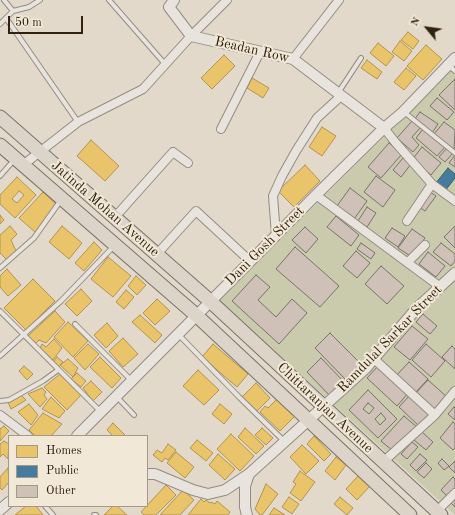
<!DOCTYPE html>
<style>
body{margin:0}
#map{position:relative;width:455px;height:515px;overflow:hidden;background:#e2d9cb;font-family:"Old Standard TT",serif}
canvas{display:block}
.legend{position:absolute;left:8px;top:435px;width:140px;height:72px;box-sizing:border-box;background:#f2e8d7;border:1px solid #a49886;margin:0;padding:5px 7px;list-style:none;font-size:12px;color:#30200d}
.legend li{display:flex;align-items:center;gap:8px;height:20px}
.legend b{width:20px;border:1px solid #a49886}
.north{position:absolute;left:407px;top:8px;width:40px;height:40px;-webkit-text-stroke:3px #f2e8d7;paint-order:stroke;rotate:299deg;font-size:11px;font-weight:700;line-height:16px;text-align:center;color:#30200d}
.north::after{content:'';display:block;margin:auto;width:14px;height:18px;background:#30200d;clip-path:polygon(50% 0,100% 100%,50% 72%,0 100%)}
.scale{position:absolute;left:8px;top:16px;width:75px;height:18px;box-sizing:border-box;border:2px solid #30200d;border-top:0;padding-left:5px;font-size:12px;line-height:14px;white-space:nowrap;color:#30200d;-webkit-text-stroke:3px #f2e8d7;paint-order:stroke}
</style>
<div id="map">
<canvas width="455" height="515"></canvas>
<ul class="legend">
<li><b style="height:11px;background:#e9c46a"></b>Homes</li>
<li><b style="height:11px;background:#457b9d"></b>Public</li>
<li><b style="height:11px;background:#cfc1b7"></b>Other</li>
</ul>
<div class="north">N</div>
<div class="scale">50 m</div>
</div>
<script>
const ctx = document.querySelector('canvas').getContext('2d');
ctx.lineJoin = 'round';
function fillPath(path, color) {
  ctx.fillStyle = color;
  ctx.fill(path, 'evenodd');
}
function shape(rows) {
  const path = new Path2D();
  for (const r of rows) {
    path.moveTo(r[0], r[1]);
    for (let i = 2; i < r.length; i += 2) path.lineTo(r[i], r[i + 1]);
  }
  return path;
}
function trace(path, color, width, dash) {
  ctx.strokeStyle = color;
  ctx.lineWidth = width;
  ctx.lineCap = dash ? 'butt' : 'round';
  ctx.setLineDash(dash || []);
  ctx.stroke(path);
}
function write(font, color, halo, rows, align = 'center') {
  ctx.font = font + ' "Old Standard TT",serif';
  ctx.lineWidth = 4;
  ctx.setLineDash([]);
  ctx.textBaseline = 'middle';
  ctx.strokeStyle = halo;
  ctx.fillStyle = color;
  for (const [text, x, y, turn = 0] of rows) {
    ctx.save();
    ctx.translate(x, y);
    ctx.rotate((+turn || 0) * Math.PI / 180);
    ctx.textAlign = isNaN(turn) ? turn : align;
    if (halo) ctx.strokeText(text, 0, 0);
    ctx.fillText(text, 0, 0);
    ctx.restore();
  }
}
const green = shape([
 [455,67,455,515,219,300]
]);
const homes = shape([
 [408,32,419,41,413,49,401,40,408,32],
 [400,41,412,51,404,61,392,52,400,41],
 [378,43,394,56,386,66,370,53,378,43],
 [426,45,442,59,423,80,407,66,426,45],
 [224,55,235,66,212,89,201,78,224,55],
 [367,60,382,72,377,79,361,68,367,60],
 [406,68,416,76,404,90,394,82,406,68],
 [252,78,269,88,263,98,247,88,252,78],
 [322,127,336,136,322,156,309,147,322,127],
 [91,140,119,166,105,181,77,156,91,140],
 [305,165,320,181,294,207,278,191,305,165],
 [17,177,36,195,15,218,0,204,0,195,17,177],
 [19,191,24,195,17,203,12,199,19,191],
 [43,192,56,204,35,232,19,218,43,192],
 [0,215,4,220,0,224,0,215],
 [10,226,17,234,11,240,16,251,7,260,0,253,0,235,10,226],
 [62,226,82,243,69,259,49,242,62,226],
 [94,242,102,250,84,271,75,263,94,242],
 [108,257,131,276,113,297,91,279,108,257],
 [7,269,21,285,8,296,0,287,0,276,7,269],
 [136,276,146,285,137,295,128,286,136,276],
 [33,279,55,301,26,330,4,308,33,279],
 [81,289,92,301,77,316,65,304,81,289],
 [126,290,134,297,124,309,116,302,126,290],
 [157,299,170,311,155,325,143,313,157,299],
 [55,311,65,322,46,343,39,340,35,344,28,336,55,311],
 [140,315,162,335,155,343,132,322,140,315],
 [68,322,88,341,73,357,54,337,68,322],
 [107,323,118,336,106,348,94,335,107,323],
 [123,338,138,354,123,367,109,351,123,338],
 [54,339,62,348,53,360,40,348,42,344,46,347,54,339],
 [88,344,99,354,85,370,74,358,88,344],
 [213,344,248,374,237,387,202,357,213,344],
 [57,357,63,362,58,368,53,362,57,357],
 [100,357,121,378,112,388,90,367,100,357],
 [68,359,78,368,73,377,60,365,68,359],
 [24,366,33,374,27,380,19,371,24,366],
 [198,370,219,390,204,405,183,386,198,370],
 [77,373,86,381,81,387,71,379,77,373],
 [60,374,81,395,67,410,44,387,60,374],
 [91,381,102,392,93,401,83,388,91,381],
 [256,383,270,398,256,412,242,397,256,383],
 [42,388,46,392,44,395,47,399,40,407,28,394,42,388],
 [21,395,26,400,11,409,8,402,21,395],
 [51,397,65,411,59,418,42,409,51,397],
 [278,398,296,415,280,431,260,412,265,406,268,408,278,398],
 [29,404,38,415,31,425,18,412,29,404],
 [220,404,232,414,224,424,212,414,220,404],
 [43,413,62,424,51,436,35,436,29,430,43,413],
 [113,423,126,436,113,436,107,430,113,423],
 [4,426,9,431,0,441,0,429,4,426],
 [245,428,264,446,256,454,238,437,245,428],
 [262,428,273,438,266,445,255,435,262,428],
 [231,434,254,456,240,471,217,449,231,434],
 [314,436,331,454,324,461,307,444,314,436],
 [197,440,213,453,206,461,190,448,197,440],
 [4,441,9,444,8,459,3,454,0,457,0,444,4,441],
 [168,444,176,450,168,460,165,458,162,462,153,455,157,450,162,453,168,444],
 [302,445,319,461,306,474,290,457,302,445],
 [176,452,194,467,185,478,167,463,176,452],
 [218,454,235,469,225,480,209,465,218,454],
 [336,457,346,465,335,480,325,471,336,457],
 [8,468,9,482,2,490,0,488,0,477,8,468],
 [300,471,315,482,301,501,290,493,296,484,293,482,300,471],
 [358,476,370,486,357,500,346,489,358,476],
 [266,484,278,494,262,515,260,515,255,509,266,484],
 [166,485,176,495,156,515,144,515,141,512,166,485],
 [183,490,194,500,180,515,160,515,183,490],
 [289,497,299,504,292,514,282,507,289,497],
 [340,497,353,508,347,515,334,504,340,497],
 [201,499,204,502,206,500,210,503,211,502,215,504,217,501,230,512,228,515,188,515,201,499],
 [26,506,36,506,43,515,15,515,26,506],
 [113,506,117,506,127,515,104,515,113,506],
 [274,508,285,515,269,515,274,508]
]);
const public = shape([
 [448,168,455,174,455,178,445,191,435,184,448,168]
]);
const building = shape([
 [455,79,455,110,439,95,455,79],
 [437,98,454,112,447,120,430,106,437,98],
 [420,112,438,124,432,133,414,120,420,112],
 [412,121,420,128,412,137,419,145,413,152,397,138,412,121],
 [444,122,455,130,454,150,434,134,444,122],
 [423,129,445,147,437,156,416,138,423,129],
 [389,143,402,154,381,178,368,167,389,143],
 [422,147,441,163,431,175,412,160,422,147],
 [447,148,453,153,445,162,439,157,447,148],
 [455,155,455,167,449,163,455,155],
 [403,158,411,164,401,177,393,170,403,158],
 [376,176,395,190,383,207,364,192,376,176],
 [350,188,367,201,354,219,337,206,350,188],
 [430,192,436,196,425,211,419,207,430,192],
 [367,207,376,213,367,227,358,221,367,207],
 [336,216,359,235,351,246,327,227,336,216],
 [455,226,455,248,444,237,455,226],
 [305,227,318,239,306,253,292,240,305,227],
 [392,228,405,236,398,247,385,238,392,228],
 [412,229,425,238,412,257,398,248,412,229],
 [361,243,375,253,371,259,357,249,361,243],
 [441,243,455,254,455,261,451,266,433,252,441,243],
 [295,247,339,286,320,307,276,269,295,247],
 [356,251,370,263,357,278,343,266,356,251],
 [428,252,445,266,436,277,419,264,428,252],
 [381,266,404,286,387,304,365,284,381,266],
 [256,275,270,287,258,300,276,317,292,299,307,313,279,344,232,301,256,275],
 [423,314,437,326,430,334,416,322,423,314],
 [412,326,428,339,410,360,394,347,412,326],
 [330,333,361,364,346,380,315,348,330,333],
 [426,344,445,361,431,377,412,360,426,344],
 [452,346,455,349,455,369,442,357,452,346],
 [321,358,344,382,330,396,307,372,321,358],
 [409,362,428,379,414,394,395,377,409,362],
 [379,365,409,392,397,406,367,378,379,365],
 [428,380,447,397,434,411,415,394,428,380],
 [368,390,397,419,378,438,349,410,368,390],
 [368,403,374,408,369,414,363,409,368,403],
 [381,413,386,419,380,425,375,419,381,413],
 [410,395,430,415,419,426,399,407,410,395],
 [454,407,455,408,455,420,448,414,454,407],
 [404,416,418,428,393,451,381,441,404,416],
 [453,422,455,424,455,448,453,450,440,438,453,422],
 [422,432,433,442,426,450,414,440,422,432],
 [412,442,418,447,407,459,401,454,412,442],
 [420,454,427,460,416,471,410,465,420,454],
 [442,459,449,466,444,470,438,463,442,459],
 [455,461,455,473,449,467,455,461],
 [426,463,432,469,424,478,417,472,426,463],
 [453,477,455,479,455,490,448,497,441,490,453,477],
 [455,495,455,507,449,501,455,495]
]);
const service = shape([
 [4,0,13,11,6,18,78,122],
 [109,0,165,64],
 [13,11,29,7,40,0],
 [0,24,6,18],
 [448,65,455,71],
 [338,93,361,58],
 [404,112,455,153],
 [0,176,14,160],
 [0,268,34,238,61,200],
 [0,311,100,411],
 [75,324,131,380],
 [178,334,239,397,284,441],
 [0,356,61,301,113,247],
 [117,397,134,415],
 [0,401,9,400,43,381,58,370],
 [45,506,53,515],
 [94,515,96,515]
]);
const minor = shape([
 [293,59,339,0],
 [384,128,395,142,432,184,455,201],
 [221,129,260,52],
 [23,165,78,122,143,89,191,36,227,0],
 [316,195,439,286],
 [115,217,173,152,188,163],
 [407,221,432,184],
 [276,235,273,196,282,176,296,151,317,118,341,96],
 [157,254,196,211,250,261],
 [408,262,425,245],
 [373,358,435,415],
 [0,415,28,436],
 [383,462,435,415,455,391],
 [437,511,455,493]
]);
const tertiary = shape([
 [174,0,169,7,191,36,293,59,384,128],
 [77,436,316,195,384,128,403,112,455,58],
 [147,474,155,474,193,490,208,494,225,490,249,474],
 [0,510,9,502],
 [247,515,245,507,245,486,249,474,366,368,416,309,455,273]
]);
const primary = shape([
 [0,117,210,301,441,515],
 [0,145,196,315,410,515]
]);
const streetNames = [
 ["Beadan Row",252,50,13],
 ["Jatinda Mohan Avenue",105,209,41],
 ["Dani Gosh Street",265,246,-45],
 ["Ramdulal Sarkar Street",390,339,-46],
 ["Chittaranjan Avenue",325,408,43]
];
fillPath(green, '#cacbad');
fillPath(homes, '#e9c46a');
trace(homes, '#b2934e', 1);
fillPath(public, '#457b9d');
trace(public, '#3f6072', 1);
fillPath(building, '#cfc1b7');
trace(building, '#7a7369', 1);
trace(service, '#938c82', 6);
trace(minor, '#938c82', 10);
trace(tertiary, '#938c82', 12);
trace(primary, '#7a7369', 15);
trace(service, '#e8e4dd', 4);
trace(minor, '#e8e4dd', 8);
trace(tertiary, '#e8e4dd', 10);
trace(primary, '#dcd4c8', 13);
write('14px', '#30200d', '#f2e8d7', streetNames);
</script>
